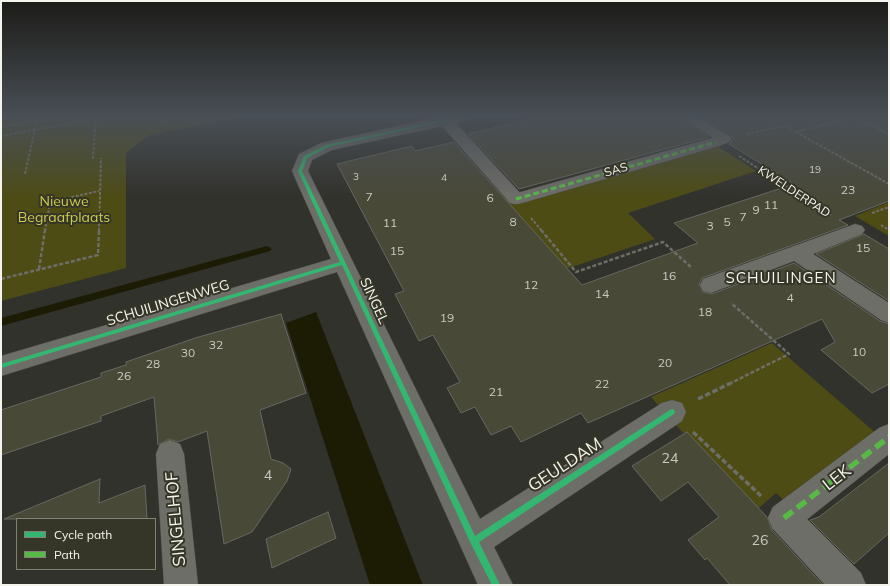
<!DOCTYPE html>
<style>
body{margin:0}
#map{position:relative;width:890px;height:586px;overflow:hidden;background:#32322c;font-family:Mulish,sans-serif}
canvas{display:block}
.frame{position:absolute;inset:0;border:2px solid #f4f4ec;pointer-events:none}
.legend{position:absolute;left:16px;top:518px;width:140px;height:52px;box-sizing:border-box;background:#353628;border:1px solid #818276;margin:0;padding:5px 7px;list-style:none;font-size:12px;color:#f4f4ec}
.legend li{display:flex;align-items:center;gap:8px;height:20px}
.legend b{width:20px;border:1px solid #818276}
</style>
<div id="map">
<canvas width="890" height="586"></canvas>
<div class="frame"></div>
<ul class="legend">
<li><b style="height:5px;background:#33b770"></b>Cycle path</li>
<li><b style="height:5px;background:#58b947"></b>Path</li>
</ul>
</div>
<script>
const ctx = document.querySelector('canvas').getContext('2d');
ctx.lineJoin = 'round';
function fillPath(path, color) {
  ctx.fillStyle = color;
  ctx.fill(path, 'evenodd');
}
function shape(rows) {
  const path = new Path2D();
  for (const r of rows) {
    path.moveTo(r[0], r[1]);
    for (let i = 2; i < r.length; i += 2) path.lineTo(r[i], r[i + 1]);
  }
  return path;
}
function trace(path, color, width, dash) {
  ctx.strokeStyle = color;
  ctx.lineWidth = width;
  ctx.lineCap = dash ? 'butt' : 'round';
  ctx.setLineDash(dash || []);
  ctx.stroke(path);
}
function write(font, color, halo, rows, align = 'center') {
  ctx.font = font + ' Mulish,sans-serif';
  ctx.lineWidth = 4;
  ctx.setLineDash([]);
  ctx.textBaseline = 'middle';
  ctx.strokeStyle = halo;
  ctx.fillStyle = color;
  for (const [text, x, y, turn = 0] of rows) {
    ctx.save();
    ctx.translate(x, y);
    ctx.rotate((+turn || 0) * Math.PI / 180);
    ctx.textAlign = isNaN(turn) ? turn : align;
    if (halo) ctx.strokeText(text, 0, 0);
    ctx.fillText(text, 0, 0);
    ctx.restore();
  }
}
const green = shape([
 [1,116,246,116,150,135,126,153,126,268,1,301],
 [711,142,756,171,628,213,655,239,560,271,500,200],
 [889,202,889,236,855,216],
 [772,343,878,435,790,506,776,493,754,512,651,397]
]);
const water = shape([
 [316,312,418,573,423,585,370,585,286,323]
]);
const stream = shape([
 [267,246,272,249,270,251,1,326,1,318,267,246]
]);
const building = shape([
 [544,116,679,116,709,137,519,189,468,134,544,116],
 [700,116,889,116,889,201,839,220,848,225,702,278,699,284,703,292,712,294,794,263,880,321,889,324,889,384,872,393,821,350,835,342,822,319,588,423,581,413,521,442,511,426,491,435,475,407,461,413,447,388,460,382,433,335,419,341,395,294,404,291,337,164,412,146,415,151,454,142,582,285,698,243,674,223,794,184,729,144,734,139,730,135,700,116],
 [864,234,889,249,889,301,816,254,864,234],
 [281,314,306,393,260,410,271,459,283,463,291,469,287,481,252,532,224,544,207,431,178,442,169,439,158,445,154,397,101,416,101,421,1,455,1,410,101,377,101,373,126,365,126,362,195,338,281,314],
 [687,432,767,517,772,530,823,585,730,585,707,558,705,560,688,540,719,517,688,482,661,501,632,466,687,432],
 [889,463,889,533,854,564,810,520,819,517,889,463],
 [100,479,99,503,145,485,147,519,4,519,100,479],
 [328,512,336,538,272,568,266,539,328,512]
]);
const pathFar2 = shape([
 [160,116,162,125],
 [1,127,65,116],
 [796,132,889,184],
 [747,134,784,126,796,132,855,117,889,134],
 [1,136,96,119],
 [739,156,831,215],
 [93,159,96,116],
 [25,174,38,116],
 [41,201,45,203,99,191],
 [872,213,889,207],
 [531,218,542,231],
 [881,225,889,230],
 [45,231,50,202],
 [99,231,101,158]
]);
const pathFar1 = shape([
 [541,230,576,272,663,242,692,268],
 [39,269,45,230],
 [1,279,98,255,99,230],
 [729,384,789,354,731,303]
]);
const path = shape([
 [698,399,731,383],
 [693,432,761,496]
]);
const pedestrian = shape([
 [716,137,722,139,724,142,722,145,522,203,516,204,510,203,507,199,510,195,716,137],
 [889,424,889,454,795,529,784,534,773,529,768,518,773,507,879,428,889,424]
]);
const minor = shape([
 [443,116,473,116,471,119,456,123,522,195,525,199,522,203,516,204,510,203,442,126,332,150,312,160,308,171,480,519,662,403,672,400,682,403,686,412,682,421,494,547,513,585,478,585,337,272,1,376,1,356,331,259,292,171,299,154,321,143,443,116],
 [680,116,697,116,729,136,732,139,729,142,724,144,719,142,680,116],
 [855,224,862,226,865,230,862,234,813,254,889,303,889,323,881,320,794,261,711,293,703,291,700,285,703,279,855,224],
 [170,440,180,444,184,454,198,585,164,585,156,454,160,444,170,440],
 [784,502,795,507,861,573,866,585,825,585,773,529,768,518,773,507,784,502]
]);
const quietFar1 = shape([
 [516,199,716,142]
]);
const quiet = shape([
 [784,518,889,437]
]);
const cycleway = shape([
 [461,116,468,116,328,147,307,158,302,171,475,536,670,410,672,409,674,410,675,412,674,414,479,542,500,585,492,585,471,544,342,265,1,368,1,364,340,262,298,171,304,156,326,145,461,116]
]);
const farNumbernames = [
 ["19",815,170],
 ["3",356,177],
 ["4",444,178]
];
const farStreetnames = [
 ["SAS",616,170,-16],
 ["KWELDERPAD",794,192,33]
];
const numberNames = [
 ["23",848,190],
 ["7",369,197],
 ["6",490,198],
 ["11",771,205],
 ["9",756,210],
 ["7",743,217],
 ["8",513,222],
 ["5",727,222],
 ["11",390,223],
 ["3",710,226],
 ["15",863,248],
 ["15",397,251],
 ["16",669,276],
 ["12",531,285],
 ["14",602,294],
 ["4",790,298],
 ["18",705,312],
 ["19",447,318],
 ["32",216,345],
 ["10",859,352],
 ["30",188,353],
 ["20",665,363],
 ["28",153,364],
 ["26",124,376],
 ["22",602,384],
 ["21",496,392]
];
const parkNames = [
 ["Nieuwe",64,202],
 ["Begraafplaats",64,218]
];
const streetNames = [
 ["SINGEL",374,301,65],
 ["SCHUILINGENWEG",168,303,-17]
];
const nearNumbernames = [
 ["24",670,459],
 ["4",268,476],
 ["26",760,541]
];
const neighbourhoodNames = [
 ["SCHUILINGEN",781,278]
];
const nearStreetnames = [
 ["GEULDAM",565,465,-33],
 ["LEK",837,478,-38],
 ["SINGELHOF",176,519,-95]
];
fillPath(green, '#4d4c15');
fillPath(water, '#1c1b04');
fillPath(stream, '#1c1b04');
fillPath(building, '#494938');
trace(building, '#676862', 1);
trace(pedestrian, '#4e4e48', 1);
trace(minor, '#4e4e48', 1);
trace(pathFar2, '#6e6e69', 2, [3, 1.5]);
trace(pathFar1, '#6e6e69', 2.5, [4, 2]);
trace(path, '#6e6e69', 3.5, [5.5, 2.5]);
fillPath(pedestrian, '#6e6e69');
fillPath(minor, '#6e6e69');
trace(quietFar1, '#58b947', 3, [6, 3]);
trace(quiet, '#58b947', 5.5, [11, 5.5]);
fillPath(cycleway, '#33b770');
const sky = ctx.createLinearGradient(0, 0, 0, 198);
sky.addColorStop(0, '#1c1c18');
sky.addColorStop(0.59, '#494f56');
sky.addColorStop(1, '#494f5600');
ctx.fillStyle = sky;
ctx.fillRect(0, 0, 890, 198);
write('10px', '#c9c9bf', null, farNumbernames);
write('12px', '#f4f4ec', '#353628', farStreetnames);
write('12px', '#c9c9bf', null, numberNames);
write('14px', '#cccb4d', '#353628', parkNames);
write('14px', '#f4f4ec', '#353628', streetNames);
write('14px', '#c9c9bf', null, nearNumbernames);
ctx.letterSpacing = '1px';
write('15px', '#f4f4ec', '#353628', neighbourhoodNames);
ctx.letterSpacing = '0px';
write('17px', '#f4f4ec', '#353628', nearStreetnames);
</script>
